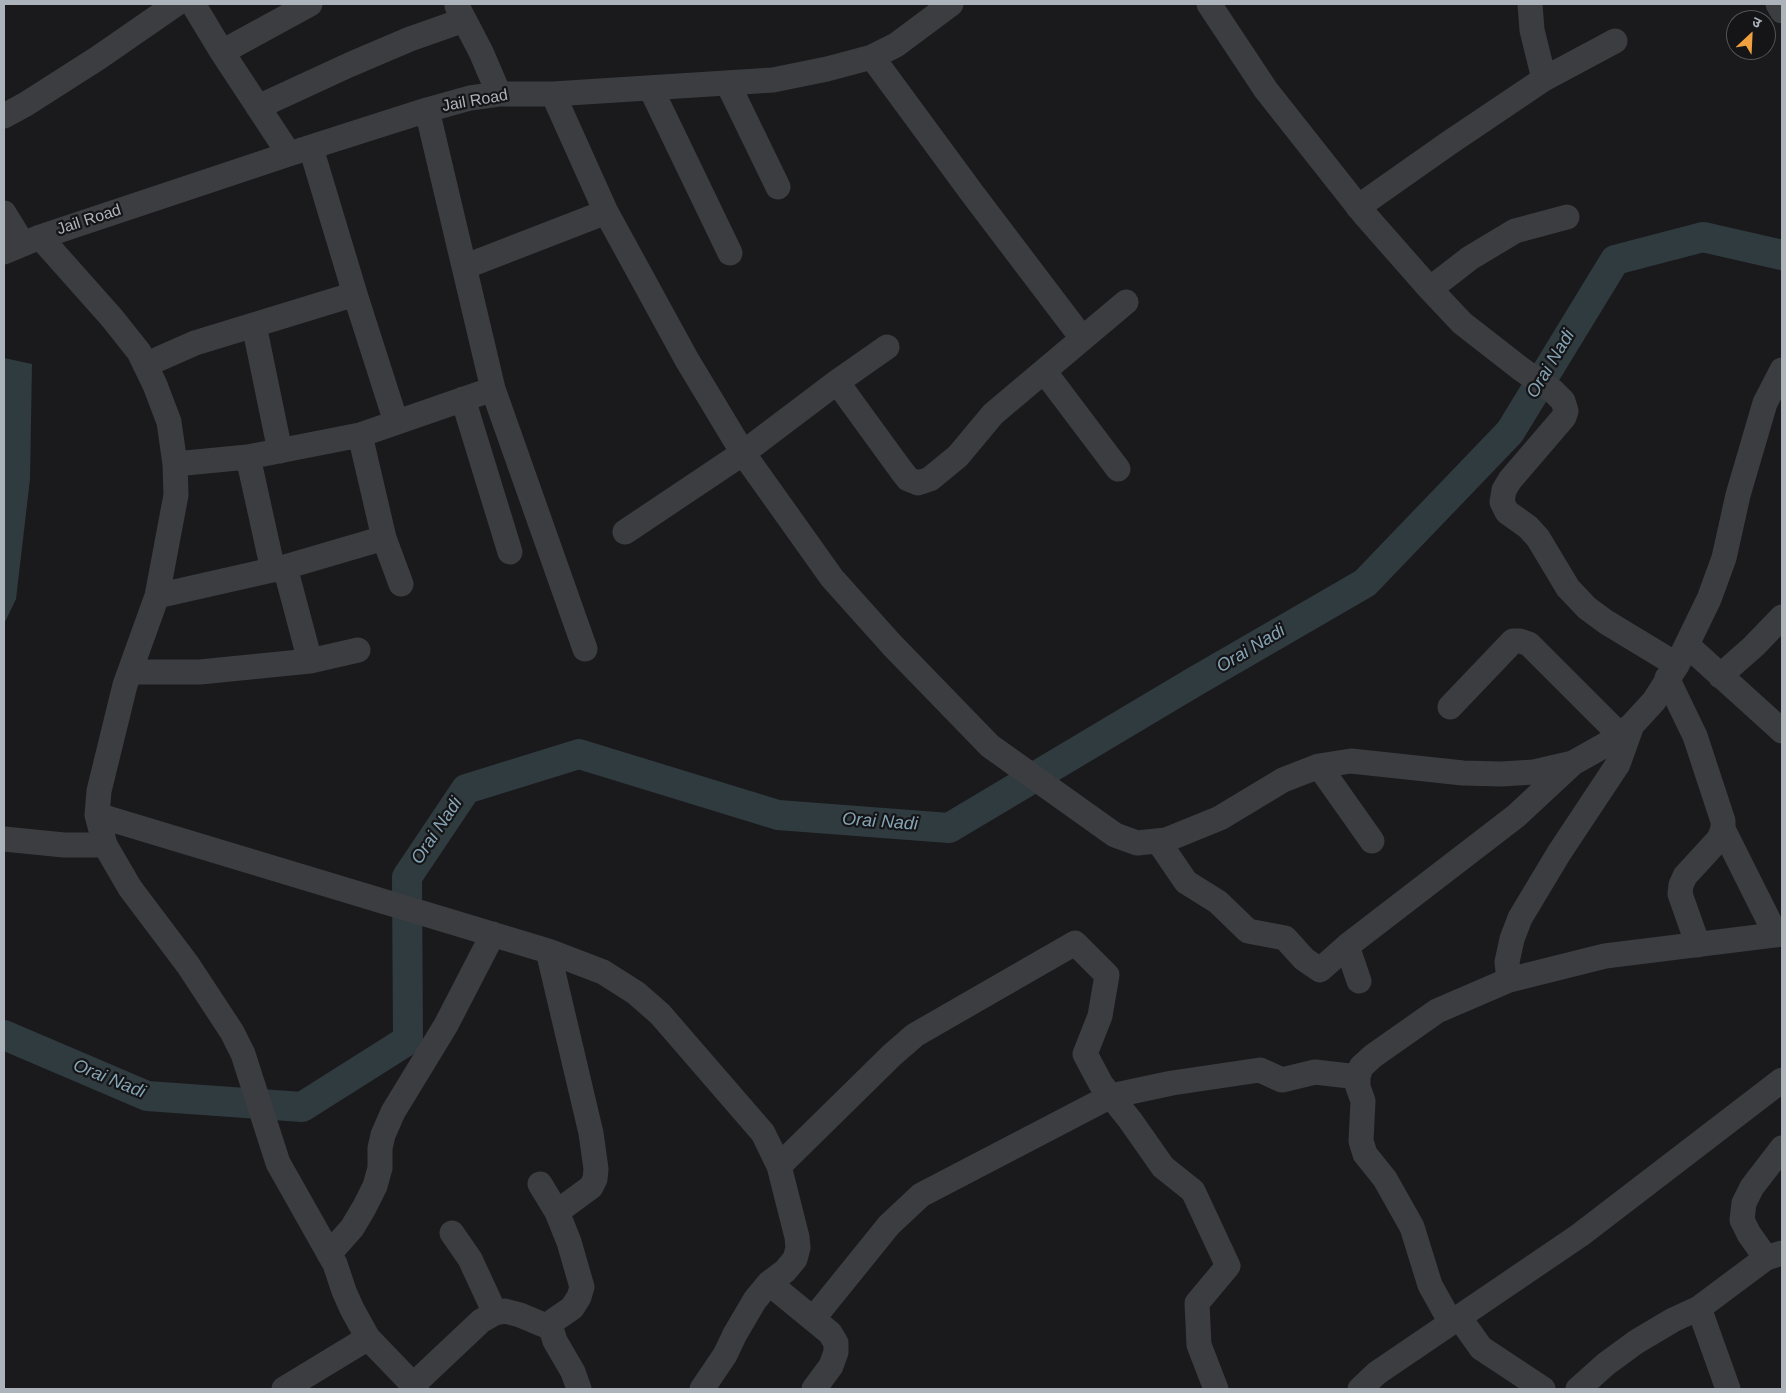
<!DOCTYPE html>
<meta charset="utf-8">
<style>
body{margin:0}
#map{position:relative;width:1786px;height:1393px;overflow:hidden;background:#1a1a1c;font-family:Arial,"Noto Sans Devanagari",sans-serif}
canvas{display:block}
.frame{position:absolute;inset:0;border:5px solid #adb3bb;pointer-events:none}
.north{position:absolute;left:1726px;top:10px;width:50px;height:50px;box-sizing:border-box;background:#151517;border:1px solid #525459;border-radius:50%;rotate:25deg;font-size:14px;font-weight:700;line-height:20px;text-align:center;color:#adb3bb}
.north::after{content:'';display:block;margin:auto;width:18px;height:22px;background:#efa13f;clip-path:polygon(50% 0,100% 100%,50% 72%,0 100%)}
</style>
<div id="map">
<canvas width="1786" height="1393"></canvas>
<div class="frame"></div>
<div class="north">उ</div>
</div>
<script>
const ctx = document.querySelector('canvas').getContext('2d');
ctx.lineJoin = 'round';
function fillPath(path, color) {
  ctx.fillStyle = color;
  ctx.fill(path, 'evenodd');
}
function shape(rows) {
  const path = new Path2D();
  for (const r of rows) {
    path.moveTo(r[0], r[1]);
    for (let i = 2; i < r.length; i += 2) path.lineTo(r[i], r[i + 1]);
  }
  return path;
}
function trace(path, color, width, dash) {
  ctx.strokeStyle = color;
  ctx.lineWidth = width;
  ctx.lineCap = dash ? 'butt' : 'round';
  ctx.setLineDash(dash || []);
  ctx.stroke(path);
}
function write(font, color, halo, rows, align = 'center') {
  ctx.font = font + ' Arial,sans-serif';
  ctx.lineWidth = 4.5;
  ctx.setLineDash([]);
  ctx.textBaseline = 'middle';
  ctx.strokeStyle = halo;
  ctx.fillStyle = color;
  for (const [text, x, y, turn = 0] of rows) {
    ctx.save();
    ctx.translate(x, y);
    ctx.rotate((+turn || 0) * Math.PI / 180);
    ctx.textAlign = isNaN(turn) ? turn : align;
    if (halo) ctx.strokeText(text, 0, 0);
    ctx.fillText(text, 0, 0);
    ctx.restore();
  }
}
const water = shape([
 [4,358,32,364,30,479,16,599,4,624]
]);
const river = shape([
 [4,1035,147,1096,302,1107,408,1040,407,877,466,789,579,754,778,815,949,828,1194,682,1365,583,1510,432,1615,260,1703,237,1782,255]
]);
const minor = shape([
 [193,4,222,52,289,154],
 [1209,4,1266,90,1364,214,1430,289,1462,323,1521,369,1553,391,1563,401,1566,411,1564,417,1510,480,1504,490,1502,502,1507,512,1528,527,1538,538,1568,588,1587,608,1606,622,1677,665],
 [1530,4,1532,30,1544,79],
 [1778,4,1782,11],
 [457,6,481,52,499,94],
 [222,52,310,4],
 [872,57,972,193,1082,338],
 [728,84,778,187],
 [651,89,730,253],
 [553,94,606,212,687,360,743,453,832,578,892,645,990,746,1115,835,1137,843,1166,840,1220,818,1283,780,1319,766,1351,761,1463,773,1501,774,1534,772,1573,763,1612,741,1632,725,1654,701,1677,665,1709,599,1724,558,1738,495,1765,403,1782,370],
 [258,107,349,65,410,39,464,20],
 [427,110,493,389,585,649],
 [4,116,26,104,98,58,176,4],
 [311,148,355,294,396,422],
 [1358,207,1449,143,1544,79,1615,41],
 [4,213,23,244],
 [40,237,112,318,139,352,155,385,169,422,175,464,176,495,157,596,125,685,99,791,97,815,105,845,130,888,188,965,232,1032,243,1054,278,1163,335,1264,344,1291,352,1309,368,1338,417,1389],
 [4,252,40,237,289,154,427,110,470,98,499,94,553,94,773,80,827,69,872,57,896,45,951,4],
 [464,267,606,212],
 [1430,289,1470,258,1515,231,1567,217],
 [254,325,280,451],
 [145,365,195,343,355,294],
 [1044,371,1118,469],
 [837,382,901,470,908,479,918,483,930,479,958,456,993,414,1126,302],
 [463,399,510,552],
 [360,435,384,538,401,584],
 [248,457,273,570],
 [175,464,248,457,360,435,493,389],
 [625,532,743,453,837,382,887,347],
 [285,567,310,661],
 [157,596,285,567,384,538],
 [1687,645,1782,731],
 [130,672,200,672,310,661,358,650],
 [1720,676,1754,646,1782,617],
 [1667,678,1695,736,1723,821,1723,829,1719,839,1685,876,1681,885,1680,894,1698,945],
 [1450,707,1513,641,1520,641,1529,644,1620,735],
 [1319,766,1372,841],
 [97,815,548,951,603,972,636,993,660,1014,763,1133,779,1166,797,1237,798,1248,795,1259,785,1271,769,1283,755,1300,735,1334,725,1355,702,1389],
 [1723,829,1776,935],
 [4,839,64,845,105,845],
 [1158,841,1186,882,1218,902,1248,931,1285,938,1304,959,1320,970,1347,946,1516,816,1573,763],
 [1347,946,1359,981],
 [548,951,591,1133,596,1169,595,1179,591,1187,557,1212],
 [1509,980,1507,962,1512,939,1520,918,1559,853,1618,764,1632,725],
 [779,1166,892,1055,915,1035,1075,943,1107,975,1100,1016,1085,1054,1101,1084,1130,1120,1163,1167,1193,1191,1228,1266,1197,1303,1199,1345,1216,1389],
 [540,1184,557,1212,569,1242,582,1287,579,1297,572,1308,553,1321,551,1328,555,1341,573,1372,579,1389],
 [452,1233,470,1259,495,1313],
 [329,1254,352,1228,364,1208,375,1186,380,1168,380,1148,383,1135,393,1112,446,1025,493,934],
 [1766,1258,1749,1234,1742,1220,1744,1203,1752,1187,1782,1148],
 [769,1283,830,1333,836,1343,836,1352,831,1366,814,1389],
 [1699,1308,1728,1389],
 [1459,1317,1481,1348,1543,1389],
 [813,1319,889,1225,921,1195,1111,1096,1172,1083,1260,1070,1282,1080,1315,1072,1358,1077],
 [1451,1323,1430,1285,1412,1227,1385,1179,1365,1154,1361,1141,1363,1101,1358,1087,1358,1077,1361,1067,1373,1056,1437,1011,1509,980,1605,956,1782,934],
 [413,1385,481,1321,495,1313,505,1311,520,1315,551,1328],
 [284,1389,368,1338],
 [1360,1389,1377,1373,1580,1235,1782,1080],
 [1578,1389,1606,1364,1636,1342,1673,1320,1699,1308,1766,1258,1782,1253]
]);
const streetNames = [
 ["Jail Road",475,101,-10],
 ["Jail Road",89,220,-18]
];
const waterNames = [
 ["Orai Nadi",1551,364,-59],
 ["Orai Nadi",1251,649,-31],
 ["Orai Nadi",880,822,4],
 ["Orai Nadi",437,831,-56],
 ["Orai Nadi",109,1079,22]
];
fillPath(water, '#303b40');
trace(river, '#303b40', 30);
trace(minor, '#3b3d41', 25);
write('16px', '#adb3bb', '#151517', streetNames);
write('italic 18px', '#85a4b5', '#151517', waterNames);
</script>
